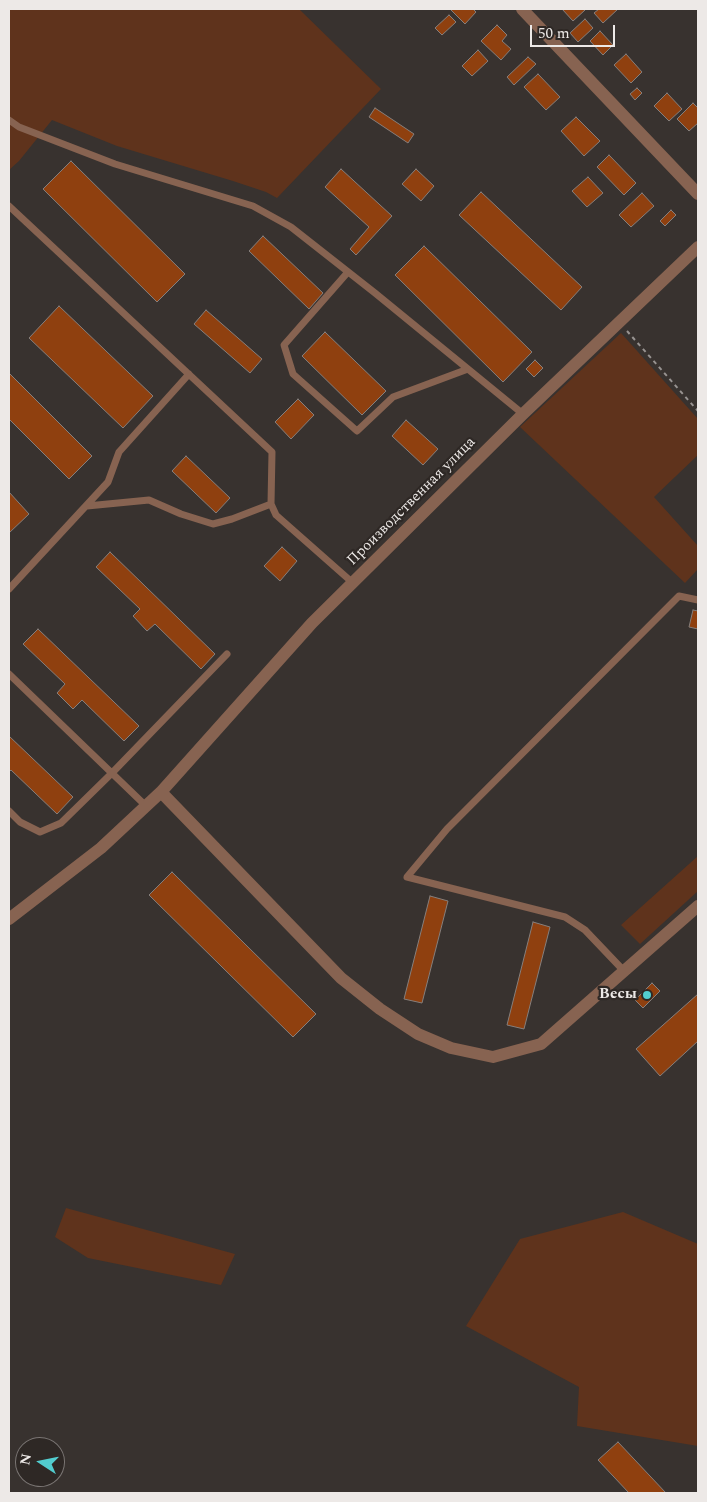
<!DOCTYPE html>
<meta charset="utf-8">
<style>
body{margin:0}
#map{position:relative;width:707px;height:1502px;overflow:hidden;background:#38322f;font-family:Spectral,serif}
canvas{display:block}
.frame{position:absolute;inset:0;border:10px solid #ede9e7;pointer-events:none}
.north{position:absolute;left:15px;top:1437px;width:50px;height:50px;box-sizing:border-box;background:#2e2825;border:1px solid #7a7573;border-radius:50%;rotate:281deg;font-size:14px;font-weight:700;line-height:20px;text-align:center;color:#ede9e7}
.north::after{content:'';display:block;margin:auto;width:18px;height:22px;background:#52cdcf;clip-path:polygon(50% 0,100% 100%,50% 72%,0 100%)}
.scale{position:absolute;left:530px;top:25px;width:85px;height:22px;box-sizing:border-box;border:2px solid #ede9e7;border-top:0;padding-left:6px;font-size:15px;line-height:18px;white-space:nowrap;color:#ede9e7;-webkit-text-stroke:4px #2e2825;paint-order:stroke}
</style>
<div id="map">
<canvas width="707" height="1502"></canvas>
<div class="frame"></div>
<div class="north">N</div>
<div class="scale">50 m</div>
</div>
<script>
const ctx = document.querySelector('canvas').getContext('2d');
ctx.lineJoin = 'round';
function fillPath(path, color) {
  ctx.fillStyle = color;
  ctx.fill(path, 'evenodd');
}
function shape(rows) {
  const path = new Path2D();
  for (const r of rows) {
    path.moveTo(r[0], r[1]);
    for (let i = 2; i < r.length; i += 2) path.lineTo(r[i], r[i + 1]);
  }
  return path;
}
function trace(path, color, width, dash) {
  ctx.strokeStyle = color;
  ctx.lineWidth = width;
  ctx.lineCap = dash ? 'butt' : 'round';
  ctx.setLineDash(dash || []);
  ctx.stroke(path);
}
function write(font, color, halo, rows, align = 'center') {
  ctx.font = font + ' Spectral,serif';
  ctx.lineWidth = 4.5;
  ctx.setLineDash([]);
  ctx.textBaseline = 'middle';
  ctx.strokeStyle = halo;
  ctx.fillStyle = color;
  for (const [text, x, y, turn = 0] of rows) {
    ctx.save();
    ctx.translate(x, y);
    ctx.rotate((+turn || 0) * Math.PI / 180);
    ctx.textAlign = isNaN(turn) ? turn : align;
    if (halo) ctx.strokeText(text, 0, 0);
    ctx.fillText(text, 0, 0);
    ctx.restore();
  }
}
const green = shape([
 [9,9,299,9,381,89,277,198,266,192,233,181,117,146,52,120,19,161,9,170],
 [621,333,698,419,698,455,654,497,698,546,698,569,685,583,520,427],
 [698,856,698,891,640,944,621,925],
 [66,1208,235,1254,221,1285,88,1258,55,1237],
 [623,1212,698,1244,698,1446,577,1426,579,1387,466,1326,520,1239]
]);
const building = shape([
 [450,9,473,9,476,12,465,24,450,9],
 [562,9,584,9,585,10,573,21,562,9],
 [599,9,618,9,603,23,594,13,599,9],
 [449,15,456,22,442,35,435,28,449,15],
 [585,19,593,28,578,42,570,33,585,19],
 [497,25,507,35,502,41,511,49,501,60,481,41,497,25],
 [600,31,613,45,603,55,590,41,600,31],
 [478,50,488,61,472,76,462,66,478,50],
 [626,54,642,72,631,83,614,65,626,54],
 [528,57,536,64,514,85,507,77,528,57],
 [538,74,560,97,546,110,524,87,538,74],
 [637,88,642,93,635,100,630,94,637,88],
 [667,93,682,109,669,121,654,106,667,93],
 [693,103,698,108,698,123,689,131,677,119,693,103],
 [375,108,414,134,408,143,369,117,375,108],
 [576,117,600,141,584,156,561,131,576,117],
 [609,155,636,183,624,195,597,167,609,155],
 [71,161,185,274,157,302,43,189,71,161],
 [341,169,392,216,356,255,350,249,369,227,325,187,341,169],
 [416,169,434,186,421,201,402,184,416,169],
 [588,177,603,193,587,207,572,191,588,177],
 [481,192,582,287,561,310,459,215,481,192],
 [642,193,654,206,631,227,619,215,642,193],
 [671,210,676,215,665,226,660,221,671,210],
 [263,236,323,293,309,309,249,251,263,236],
 [424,246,532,352,503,382,395,275,424,246],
 [59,306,153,396,123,428,29,338,59,306],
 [206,310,262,359,250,373,194,324,206,310],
 [325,332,386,391,362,415,302,356,325,332],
 [535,360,543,368,534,377,526,369,535,360],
 [9,373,92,456,69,479,9,419,9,373],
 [298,399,314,415,291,439,275,422,298,399],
 [406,420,438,449,423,465,392,436,406,420],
 [186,456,230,498,216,513,172,471,186,456],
 [9,492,29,514,9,533,9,492],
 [282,547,297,561,280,581,264,566,282,547],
 [110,552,215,654,201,669,155,624,147,631,133,616,140,609,96,567,110,552],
 [693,610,698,611,698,629,689,627,693,610],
 [38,629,139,726,124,741,82,700,73,709,57,693,65,684,23,644,38,629],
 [9,736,73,797,57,814,11,770,9,772,9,736],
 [172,872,316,1014,293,1037,149,895,172,872],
 [430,896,448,901,422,1003,404,999,430,896],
 [533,922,550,927,524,1029,507,1025,533,922],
 [652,983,660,991,643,1008,635,1000,652,983],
 [698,994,698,1041,660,1076,636,1049,698,994],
 [618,1442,666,1493,629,1493,598,1460,618,1442]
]);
const path = shape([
 [627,331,698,411]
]);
const service = shape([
 [9,120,19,127,115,164,253,206,291,227,375,293,523,414],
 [9,206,272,452,271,504,276,515,353,583],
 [348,272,284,345,293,374,357,431,393,397,468,369],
 [87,506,149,500,181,514,213,524,232,519,271,504],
 [9,589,108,482,119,452,189,374],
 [9,674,146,806],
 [9,811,20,822,40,832,61,823,112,773,227,654],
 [624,971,585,930,565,917,407,877,447,829,679,596,698,600]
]);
const minor = shape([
 [522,9,698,194],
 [161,792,312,623,523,414,698,247],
 [9,919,101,848,161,792,341,978,380,1009,418,1034,451,1048,493,1057,541,1044,698,906]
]);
const markers = [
 [647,995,5,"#52cdcf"]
];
const streetNames = [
 ["Производственная улица",412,502,-45]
];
const poiNames = [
 ["Весы",637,995]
];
fillPath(green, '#5f331c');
fillPath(building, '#8f400f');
trace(building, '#867f7c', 1);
trace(path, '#989391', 2, [4, 4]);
trace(service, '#876351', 7);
trace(minor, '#876351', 12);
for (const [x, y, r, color] of markers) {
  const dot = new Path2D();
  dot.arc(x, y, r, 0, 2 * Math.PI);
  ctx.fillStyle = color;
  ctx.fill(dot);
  trace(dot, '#2e2825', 2);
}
write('15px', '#ede9e7', '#2e2825', streetNames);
write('bold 15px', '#ede9e7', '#2e2825', poiNames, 'right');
</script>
